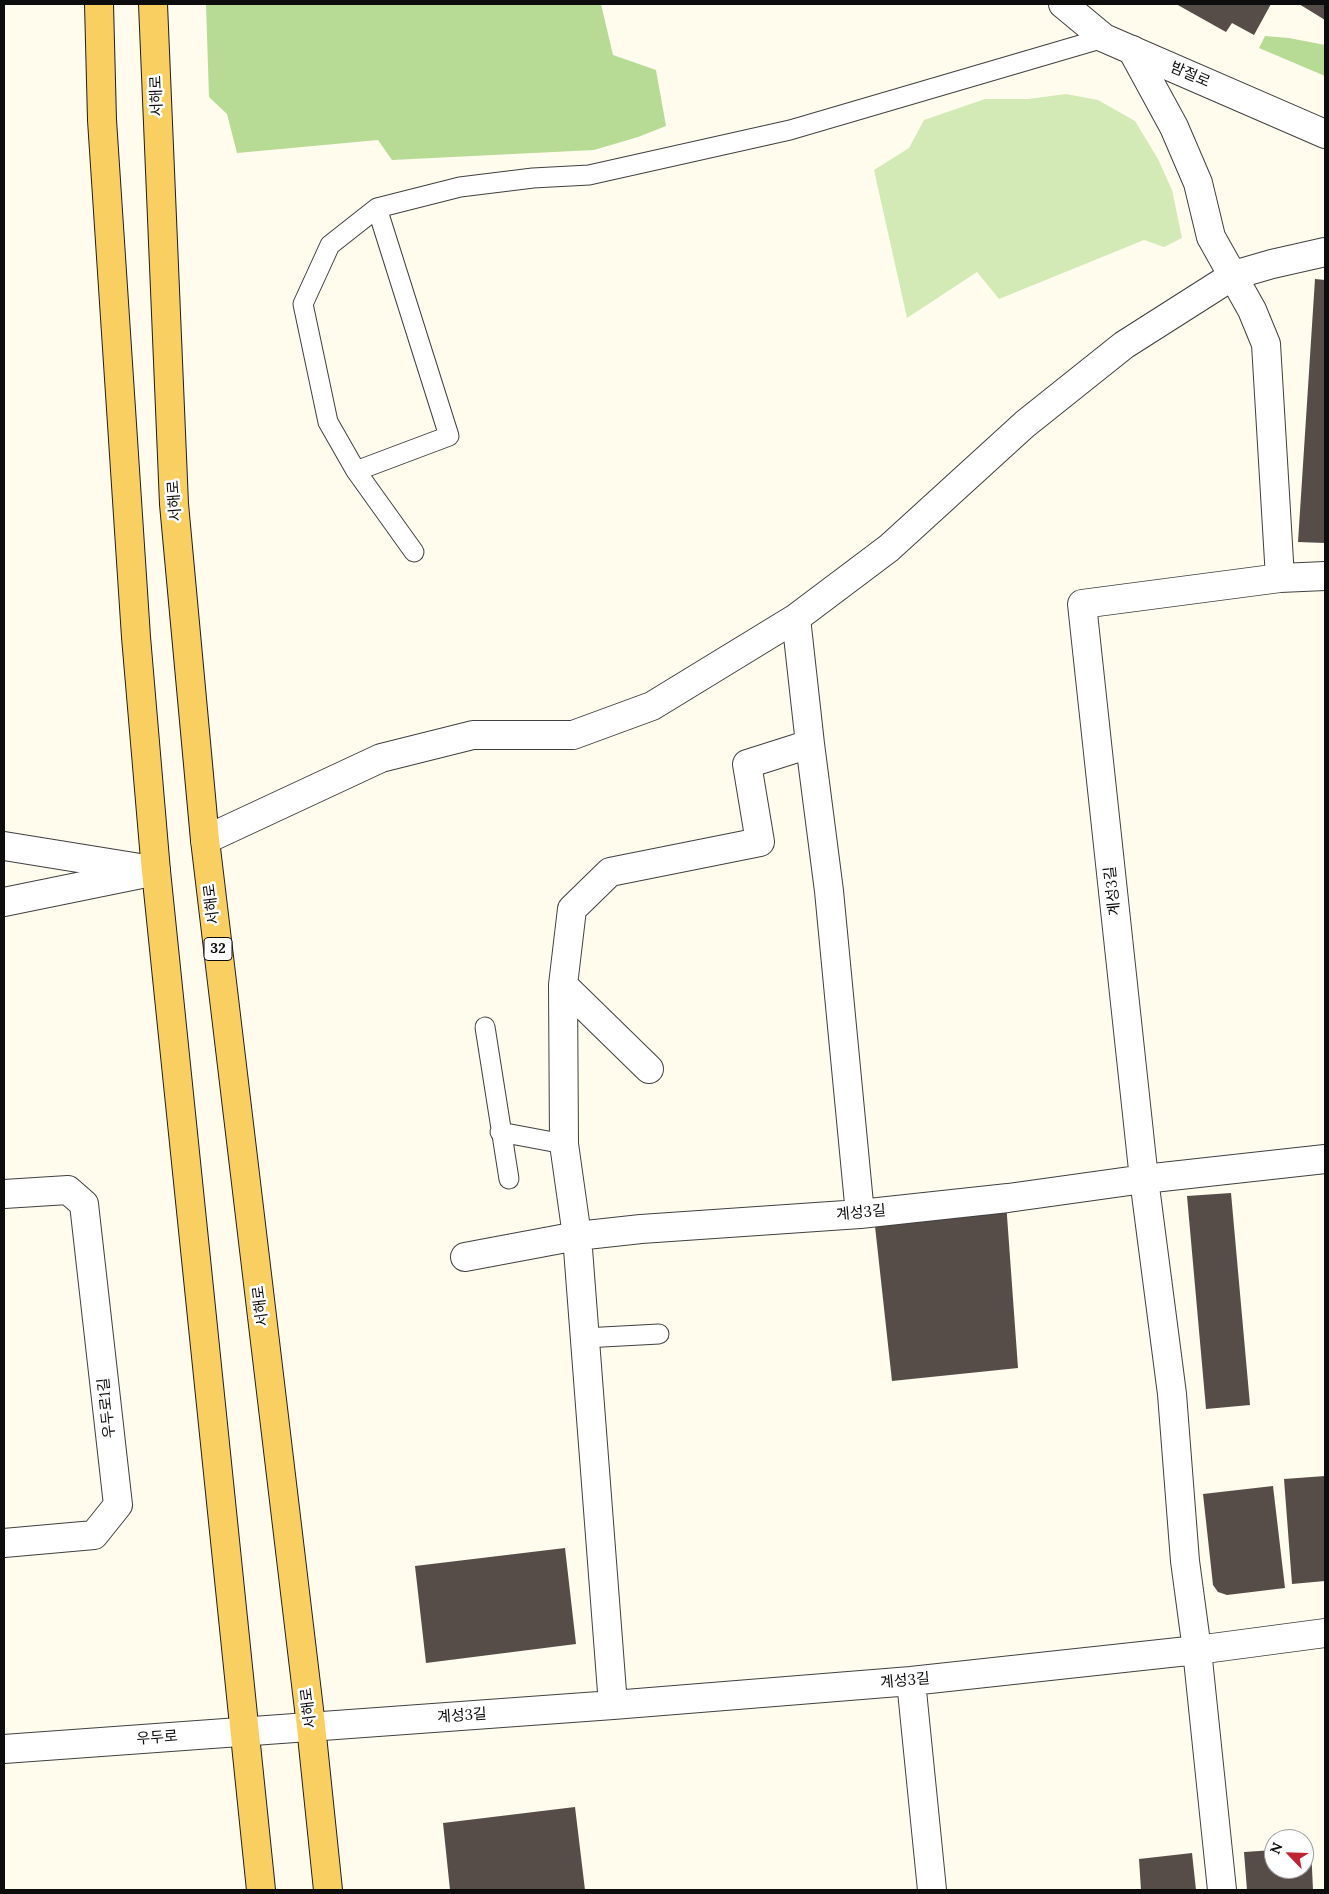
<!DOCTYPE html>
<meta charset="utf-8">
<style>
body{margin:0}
#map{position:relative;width:1329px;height:1894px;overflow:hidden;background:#fffbed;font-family:Lora,serif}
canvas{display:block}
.frame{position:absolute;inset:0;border:5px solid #0d0d0d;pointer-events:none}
.north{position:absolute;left:1264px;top:1829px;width:50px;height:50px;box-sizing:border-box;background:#fff;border:1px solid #9e9e9e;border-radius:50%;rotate:294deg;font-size:14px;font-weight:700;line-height:20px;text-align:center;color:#0d0d0d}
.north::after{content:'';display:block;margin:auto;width:18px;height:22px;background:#be2331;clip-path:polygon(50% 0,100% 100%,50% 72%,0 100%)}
</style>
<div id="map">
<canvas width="1329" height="1894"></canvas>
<div class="frame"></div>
<div class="north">N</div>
</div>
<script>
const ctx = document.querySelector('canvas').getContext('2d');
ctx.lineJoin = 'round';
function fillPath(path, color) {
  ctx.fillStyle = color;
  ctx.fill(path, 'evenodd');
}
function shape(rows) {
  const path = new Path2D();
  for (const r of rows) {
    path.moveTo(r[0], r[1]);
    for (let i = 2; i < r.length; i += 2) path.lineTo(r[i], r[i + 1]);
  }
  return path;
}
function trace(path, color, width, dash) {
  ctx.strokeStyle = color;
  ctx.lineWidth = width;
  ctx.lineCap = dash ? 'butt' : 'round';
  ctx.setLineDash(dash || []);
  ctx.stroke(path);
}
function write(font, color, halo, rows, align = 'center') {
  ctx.font = font + ' Lora,"Noto Sans KR",serif';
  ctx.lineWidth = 5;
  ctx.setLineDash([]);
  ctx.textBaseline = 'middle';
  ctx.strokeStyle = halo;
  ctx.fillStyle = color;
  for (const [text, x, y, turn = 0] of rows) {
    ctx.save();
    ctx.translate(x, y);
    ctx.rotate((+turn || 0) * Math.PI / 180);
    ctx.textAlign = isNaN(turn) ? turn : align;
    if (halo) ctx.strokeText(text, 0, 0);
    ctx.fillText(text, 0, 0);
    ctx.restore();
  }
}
const green = shape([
 [1066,94,1098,100,1135,121,1158,159,1172,190,1182,238,1164,247,1144,240,999,299,977,272,907,318,874,170,909,148,924,120,985,99,1028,99]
]);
const forest = shape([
 [206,4,601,4,613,55,656,70,666,126,638,137,594,150,392,160,378,140,237,153,227,114,209,97],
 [1265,36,1289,38,1325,45,1325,76,1259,48]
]);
const building = shape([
 [1176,4,1271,4,1254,35,1232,23,1226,32],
 [1299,4,1325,4,1325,20],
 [1315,279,1325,280,1325,543,1298,542],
 [1231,1193,1250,1405,1206,1409,1187,1196],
 [1006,1202,1018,1368,892,1381,874,1217],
 [1325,1476,1325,1581,1292,1584,1284,1479],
 [1273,1486,1285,1588,1227,1595,1218,1592,1213,1585,1203,1494],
 [565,1548,576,1644,426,1663,415,1566],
 [575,1807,585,1890,450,1890,443,1823],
 [1311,1847,1313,1890,1247,1890,1244,1852,1274,1850,1274,1869,1304,1869,1304,1848],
 [1192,1853,1196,1890,1141,1890,1139,1859]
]);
const service = shape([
 [356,471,449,436,377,208],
 [414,552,356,471,328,422,303,304,330,245,377,208,460,187,533,178,589,175,790,130,1104,38],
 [485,1027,509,1179],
 [500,1132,564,1144],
 [584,1338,659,1334]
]);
const minor = shape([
 [1132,50,1174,127,1198,183,1211,237,1252,310,1266,344,1280,578],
 [796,618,810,744,829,891,860,1214],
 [205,840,381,758,473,735,573,735,652,706,796,618,889,548,1025,424,1124,345,1234,275,1272,264,1325,252],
 [4,846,140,868],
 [4,902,156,871],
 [563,985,572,909,610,872,760,842,747,764,810,744],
 [649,1069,563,985,564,1144,577,1236,641,1229,860,1214,1008,1198,1144,1179,1082,604,1280,578,1325,576],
 [4,1194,68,1190,84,1204,118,1505,94,1535,4,1543],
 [465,1257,577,1236,613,1705],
 [911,1681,932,1890],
 [4,1749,613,1705,911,1681,1197,1650,1325,1633],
 [1222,1890,1197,1650,1185,1561,1172,1394,1144,1179,1325,1159]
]);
const tertiary = shape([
 [1063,4,1104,38,1325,134]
]);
const primary = shape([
 [99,4,102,120,136,637,156,871,261,1890],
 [153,4,174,504,205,840,311,1726,328,1890]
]);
const shields = [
 [218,949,28]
];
const shieldNames = [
 ["32",218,949]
];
const streetNames = [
 ["밤절로",1190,75,23],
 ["서해로",157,96,-92],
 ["서해로",175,501,-94],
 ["계성3길",1113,891,-96],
 ["서해로",212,904,-97],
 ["계성3길",861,1213,-5],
 ["서해로",261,1306,-97],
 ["우두로1길",107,1408,-96],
 ["계성3길",905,1681,-5],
 ["서해로",309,1708,-97],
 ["계성3길",462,1716,-4],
 ["우두로",157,1738,-4]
];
fillPath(green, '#d3eab6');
fillPath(forest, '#b7da95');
fillPath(building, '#564d49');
trace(service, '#404040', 21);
trace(minor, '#404040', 30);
trace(tertiary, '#404040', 30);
trace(primary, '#1e1e1e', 30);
trace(service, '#fff', 19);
trace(minor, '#fff', 28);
trace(tertiary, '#fff', 28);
trace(primary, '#facf62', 28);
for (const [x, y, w] of shields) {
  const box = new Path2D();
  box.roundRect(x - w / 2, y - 11.5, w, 23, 4);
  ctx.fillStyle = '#fff';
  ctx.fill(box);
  trace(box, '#0d0d0d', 1);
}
write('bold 14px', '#0d0d0d', null, shieldNames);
write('15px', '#0d0d0d', '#fff', streetNames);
</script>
